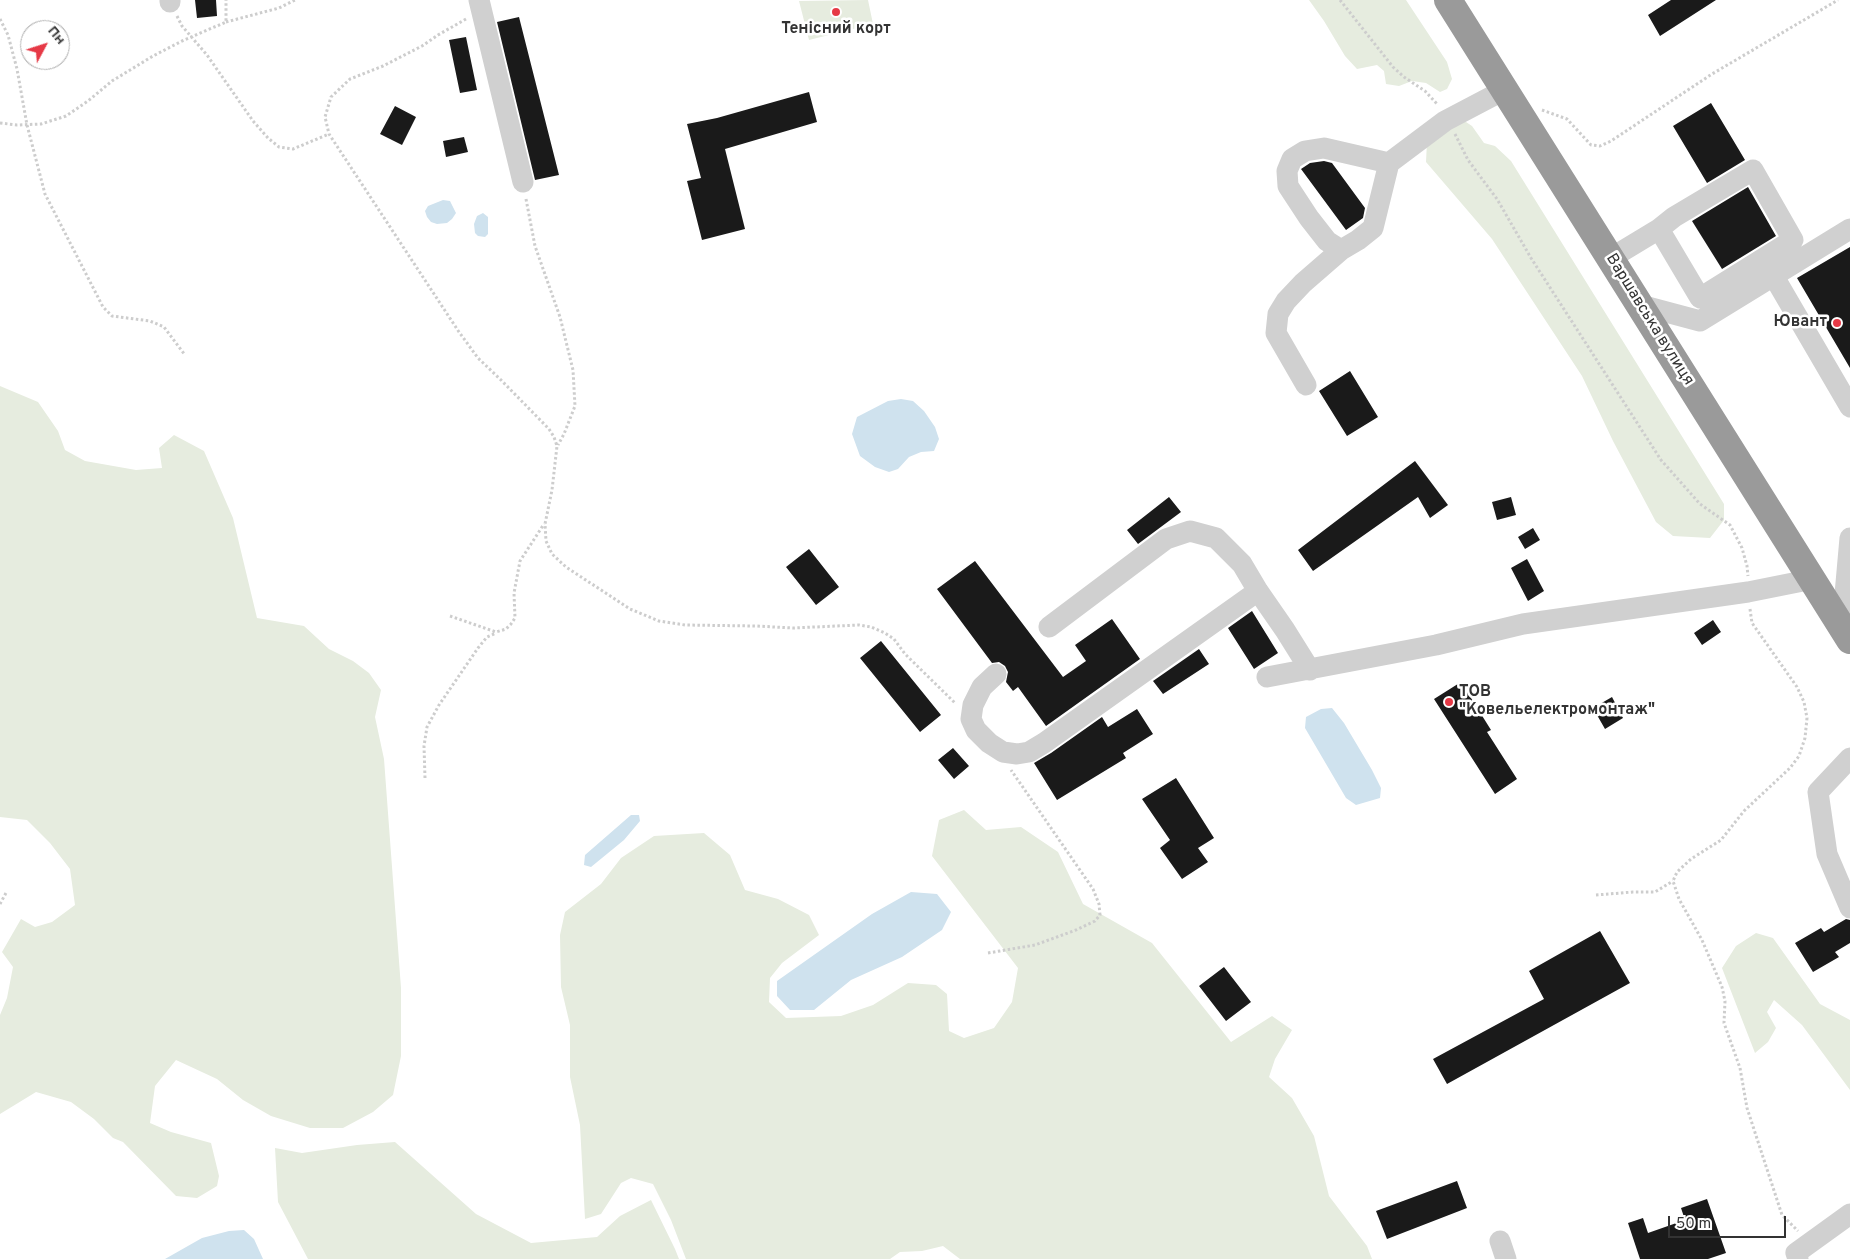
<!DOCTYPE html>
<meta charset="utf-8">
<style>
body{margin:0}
#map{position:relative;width:1850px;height:1259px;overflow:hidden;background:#fff;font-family:Overpass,sans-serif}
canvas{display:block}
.north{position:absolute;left:20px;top:20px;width:50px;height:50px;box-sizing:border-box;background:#fff;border:1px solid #adadad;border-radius:50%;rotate:50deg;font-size:14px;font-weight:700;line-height:20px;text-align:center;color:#333}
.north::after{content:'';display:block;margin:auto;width:18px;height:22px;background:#e63946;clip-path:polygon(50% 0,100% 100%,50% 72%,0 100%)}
.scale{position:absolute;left:1668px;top:1216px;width:118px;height:22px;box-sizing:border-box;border:2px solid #333;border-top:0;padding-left:6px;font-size:15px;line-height:18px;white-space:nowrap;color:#333;-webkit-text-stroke:4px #fff;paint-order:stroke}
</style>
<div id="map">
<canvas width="1850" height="1259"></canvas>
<div class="north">Пн</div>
<div class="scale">50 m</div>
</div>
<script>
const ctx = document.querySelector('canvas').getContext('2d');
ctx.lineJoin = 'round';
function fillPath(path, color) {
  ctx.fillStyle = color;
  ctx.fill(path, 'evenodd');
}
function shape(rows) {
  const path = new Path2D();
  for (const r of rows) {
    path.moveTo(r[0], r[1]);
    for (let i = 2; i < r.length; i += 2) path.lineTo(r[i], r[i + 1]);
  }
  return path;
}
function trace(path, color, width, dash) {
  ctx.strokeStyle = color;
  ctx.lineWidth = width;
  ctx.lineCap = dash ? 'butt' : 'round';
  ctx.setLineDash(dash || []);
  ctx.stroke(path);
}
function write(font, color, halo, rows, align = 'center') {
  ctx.font = font + ' Overpass,sans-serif';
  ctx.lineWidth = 5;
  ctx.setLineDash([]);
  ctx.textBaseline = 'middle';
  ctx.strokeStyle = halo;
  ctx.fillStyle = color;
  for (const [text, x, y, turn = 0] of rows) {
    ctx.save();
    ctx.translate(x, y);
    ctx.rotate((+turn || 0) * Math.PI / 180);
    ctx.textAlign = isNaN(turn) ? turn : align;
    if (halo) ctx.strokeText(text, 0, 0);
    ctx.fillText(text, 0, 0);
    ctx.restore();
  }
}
const green = shape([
 [868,0,873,24,809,40,799,1],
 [1309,0,1406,0,1447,62,1452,79,1447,89,1440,92,1426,83,1412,81,1399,86,1386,84,1384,71,1377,65,1357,69,1345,56,1324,21],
 [1457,116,1472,126,1484,143,1495,146,1511,161,1724,504,1724,520,1710,538,1673,536,1656,522,1613,441,1582,376,1492,239,1426,162,1427,142],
 [0,386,38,402,58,431,65,450,85,461,136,470,162,468,159,448,174,435,204,451,233,518,257,618,304,626,329,649,353,661,369,673,381,690,375,717,384,759,401,988,401,1056,393,1095,373,1112,343,1128,310,1128,271,1116,243,1100,217,1079,176,1060,155,1086,150,1123,171,1132,211,1143,219,1176,217,1186,197,1198,176,1196,123,1142,113,1138,94,1119,71,1102,36,1092,0,1114,0,1015,7,998,13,967,2,952,21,919,35,927,52,922,75,905,70,869,50,843,27,820,0,817],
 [964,810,986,830,1021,827,1058,852,1083,904,1152,943,1231,1042,1272,1016,1292,1030,1275,1059,1269,1077,1292,1098,1314,1136,1329,1196,1367,1246,1372,1259,960,1259,943,1246,922,1251,900,1252,890,1259,686,1259,671,1220,653,1184,631,1178,621,1183,601,1214,585,1219,580,1125,570,1077,570,1025,561,987,560,935,565,912,601,884,621,858,654,836,704,833,730,855,745,890,778,899,809,915,819,935,782,963,770,978,769,1002,786,1018,841,1016,873,1005,908,983,936,985,947,994,949,1031,964,1038,994,1028,1012,1002,1018,968,932,856,939,820],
 [1756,933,1773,938,1820,1004,1850,1020,1850,1090,1802,1025,1774,1000,1767,1012,1776,1028,1768,1042,1755,1053,1722,968,1736,946],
 [395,1142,476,1214,531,1243,597,1237,620,1216,651,1200,675,1249,679,1259,308,1259,278,1202,275,1148,302,1153,357,1145]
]);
const water = shape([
 [443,200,450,201,456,213,452,219,447,223,437,224,431,222,427,217,425,211,428,206],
 [483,213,488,217,488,234,485,237,478,236,475,233,474,224,477,216],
 [901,399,913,401,924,411,935,427,939,439,934,451,921,452,909,457,898,469,889,472,875,467,860,456,852,434,857,417,888,401],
 [1332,708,1344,723,1372,770,1381,788,1380,798,1356,805,1346,798,1305,728,1306,717,1321,709],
 [631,815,639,815,640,821,624,840,591,867,584,865,585,855],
 [911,892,937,894,951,912,942,930,902,957,851,980,814,1010,790,1010,777,996,777,981,872,914],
 [244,1230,254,1239,263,1259,165,1259,202,1238,229,1231]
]);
const building = shape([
 [195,0,216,0,217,16,197,18],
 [1671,0,1716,0,1660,36,1648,15],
 [519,17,559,175,535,180,497,22],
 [466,37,477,90,460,93,449,40],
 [809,92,817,122,725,149,745,229,702,240,687,181,701,178,687,124,717,118],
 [1711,103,1745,160,1707,183,1673,126],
 [395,106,416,117,402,145,380,134],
 [464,137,468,152,446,157,443,141],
 [1324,161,1332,163,1365,208,1363,218,1346,230,1301,169,1310,163],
 [1748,187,1776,236,1722,269,1692,221],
 [1850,247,1850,368,1797,278],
 [1350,371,1378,417,1347,436,1319,391],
 [1415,461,1448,505,1430,518,1418,497,1313,571,1298,550],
 [1169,497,1181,512,1138,544,1127,530],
 [1511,497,1516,515,1497,520,1492,502],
 [1533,528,1540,540,1525,549,1518,537],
 [809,549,839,587,816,605,786,567],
 [1527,559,1544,591,1528,601,1511,568],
 [975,561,1063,677,1086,661,1075,645,1112,619,1140,659,1046,726,1018,687,1013,691,1006,682,1008,672,1005,666,999,662,992,663,937,589],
 [1252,611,1278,653,1254,669,1228,628],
 [1713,620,1721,632,1702,645,1694,633],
 [881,641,941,715,920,732,860,658],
 [1199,649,1209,664,1163,694,1153,681],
 [1461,682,1491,730,1487,732,1517,779,1495,794,1434,699],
 [1612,697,1623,718,1605,729,1593,708],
 [1137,709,1153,734,1123,753,1126,758,1057,800,1034,763,1051,753,1102,717,1108,727],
 [953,748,969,766,954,779,938,760],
 [1176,778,1214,838,1198,848,1208,862,1182,879,1160,848,1170,840,1142,799],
 [1846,919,1850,920,1850,943,1835,952,1839,957,1813,972,1795,943,1821,928,1824,932],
 [1600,931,1630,983,1447,1084,1433,1059,1544,999,1529,971],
 [1224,967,1251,1002,1226,1021,1199,986],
 [1457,1181,1467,1208,1387,1239,1376,1211],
 [1707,1199,1726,1253,1708,1259,1640,1259,1628,1223,1643,1218,1648,1233,1685,1220,1681,1208]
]);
const path = shape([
 [1340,0,1393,67,1404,77,1425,91,1438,105],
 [177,16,182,26,207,55,253,121,268,138,279,147,293,149,329,134],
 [0,19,8,35,17,69,27,125,45,194,103,307,112,316,150,321,164,327,185,355],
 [466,19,438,35,422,46,383,66,350,79,331,97,325,117,329,134,459,332,478,358,501,380,549,429,554,437,557,446,552,490,545,524,546,541,552,554,566,567,630,609,659,621,685,625,756,626,793,628,859,625,871,627,885,633,894,639,905,654,955,703],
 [226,22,279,8,295,0],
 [1542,110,1567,119,1591,145,1600,146,1611,141,1712,74,1838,0],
 [0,123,17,125,41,124,66,116,88,101,112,81,153,56,182,41,226,22,226,0],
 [1455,134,1468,160,1497,199,1531,258,1661,460,1700,504,1730,525,1742,548,1747,566,1748,576],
 [526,199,535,246,560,317,573,370,575,406,564,434,558,445],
 [1750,609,1752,623,1797,687,1804,702,1807,718,1805,738,1799,756,1790,768,1744,811,1721,840,1691,859,1677,872,1673,881,1679,899,1702,940,1722,987,1725,1001,1724,1023,1740,1068,1747,1108,1782,1215,1798,1231],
 [450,616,496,632,506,629,511,624,515,618,514,593,520,561,544,524],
 [425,778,424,746,427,727,439,705,478,648,487,637,496,633],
 [1596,895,1633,892,1655,892,1673,881],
 [0,904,7,891],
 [988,953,1035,945,1076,930,1095,921,1100,915,1099,904,1093,889,1011,770]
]);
const minor = shape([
 [170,0,170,2],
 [479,0,523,182],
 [1389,163,1324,148,1305,151,1292,159,1287,171,1288,186,1309,218,1327,241,1341,250,1358,240,1373,228,1389,163,1445,121,1504,90],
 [1611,258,1659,229,1700,298,1793,240,1753,170,1674,217,1659,229],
 [1773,275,1850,407],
 [1640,305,1700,321,1850,229],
 [1306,385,1276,333,1278,314,1286,301,1303,283,1341,250],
 [1049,627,1166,539,1190,531,1216,538,1242,564,1258,591,1285,630,1310,670],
 [1842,628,1850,538],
 [996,674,982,687,973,705,971,719,976,730,989,743,1003,752,1017,754,1029,752,1044,743,1258,591],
 [1267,677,1436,645,1523,624,1748,592,1813,579],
 [1850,758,1818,792,1827,854,1850,908],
 [1500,1241,1506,1259],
 [1798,1259,1796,1253,1850,1214]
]);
const highway = shape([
 [1448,0,1850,640]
]);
const markers = [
 [836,12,5,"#e63946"],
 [1837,323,5,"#e63946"],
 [1449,702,5,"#e63946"]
];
const poiNames = [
 ["Тенісний корт",836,30],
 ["Ювант",1827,323,"right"],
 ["ТОВ",1459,693,"left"],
 ["\"Ковельелектромонтаж\"",1459,711,"left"]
];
const streetNames = [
 ["Варшавська вулиця",1649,320,58]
];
fillPath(green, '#e6ecdf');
fillPath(water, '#cfe2ee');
fillPath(building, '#1a1a1a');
trace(path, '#cdcdcd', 3, [2.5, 2.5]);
trace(minor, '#d0d0d0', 21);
trace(highway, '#9a9a9a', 28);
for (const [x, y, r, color] of markers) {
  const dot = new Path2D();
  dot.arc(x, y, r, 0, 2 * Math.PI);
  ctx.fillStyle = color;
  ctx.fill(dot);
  trace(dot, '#fff', 2);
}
write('bold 16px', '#333', '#fff', poiNames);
write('16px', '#333', '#fff', streetNames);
</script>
